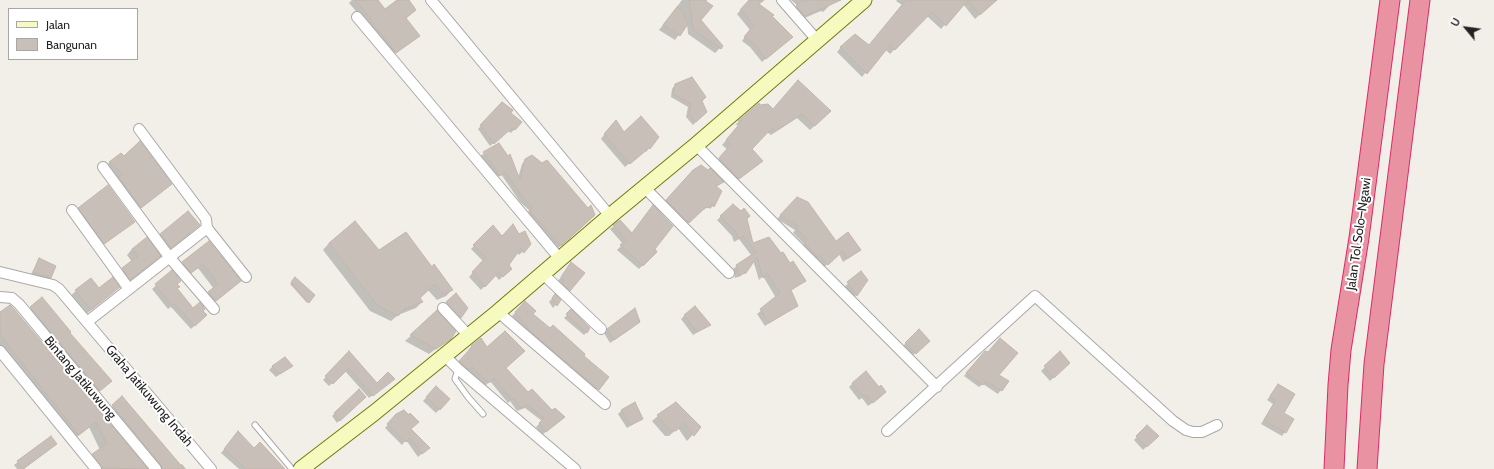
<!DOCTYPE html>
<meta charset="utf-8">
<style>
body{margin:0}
#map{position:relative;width:1494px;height:469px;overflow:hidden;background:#f2efe9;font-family:Cabin,sans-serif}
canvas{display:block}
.legend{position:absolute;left:8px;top:8px;width:130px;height:52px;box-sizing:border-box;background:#fff;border:1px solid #a7a7a7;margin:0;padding:5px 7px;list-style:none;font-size:12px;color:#222}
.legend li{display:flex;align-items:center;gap:8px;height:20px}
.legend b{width:20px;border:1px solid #a7a7a7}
.north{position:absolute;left:1446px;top:8px;width:40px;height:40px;-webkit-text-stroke:3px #fff;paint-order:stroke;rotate:299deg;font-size:11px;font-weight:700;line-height:16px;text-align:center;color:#222}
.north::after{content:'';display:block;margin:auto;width:14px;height:18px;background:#222;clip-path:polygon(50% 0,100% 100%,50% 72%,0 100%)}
</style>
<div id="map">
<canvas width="1494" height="469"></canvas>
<ul class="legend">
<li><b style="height:5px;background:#f7fabf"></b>Jalan</li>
<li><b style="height:11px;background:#c7bfb8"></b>Bangunan</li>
</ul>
<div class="north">U</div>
</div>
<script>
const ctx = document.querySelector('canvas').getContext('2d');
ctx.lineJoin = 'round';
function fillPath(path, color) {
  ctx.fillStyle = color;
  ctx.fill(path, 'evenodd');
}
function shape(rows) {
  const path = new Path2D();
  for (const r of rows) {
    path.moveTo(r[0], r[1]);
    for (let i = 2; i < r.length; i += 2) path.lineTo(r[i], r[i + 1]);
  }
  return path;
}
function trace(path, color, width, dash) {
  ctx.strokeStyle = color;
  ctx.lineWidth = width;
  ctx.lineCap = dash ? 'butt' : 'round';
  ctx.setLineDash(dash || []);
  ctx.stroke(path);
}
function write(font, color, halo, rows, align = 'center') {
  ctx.font = font + ' Cabin,sans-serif';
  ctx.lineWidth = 4;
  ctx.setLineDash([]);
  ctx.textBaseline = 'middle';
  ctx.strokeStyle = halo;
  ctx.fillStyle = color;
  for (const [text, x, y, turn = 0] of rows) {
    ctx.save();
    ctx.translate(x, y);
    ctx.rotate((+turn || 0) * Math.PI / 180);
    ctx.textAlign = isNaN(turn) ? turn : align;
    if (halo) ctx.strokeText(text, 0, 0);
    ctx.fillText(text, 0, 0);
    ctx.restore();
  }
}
const shadow = shape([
 [352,0,376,0,385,10,398,0,408,0,415,10,405,19,418,36,391,57,367,24,349,3],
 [682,0,707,0,699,20,722,46,715,53,688,34,687,23,675,40,659,30],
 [750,0,758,0,758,4,771,17,788,40,762,62,750,47,742,41,750,30,737,14],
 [791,0,835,0,823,12,821,11,800,20,793,11,798,6],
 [897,0,996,0,975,19,963,4,941,29,927,16,890,54,885,49,862,77,837,52,841,47,869,46,902,5,896,1],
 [675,85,701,101,706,112,693,125,686,117,688,107,671,97,672,89],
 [502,103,509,113,521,122,511,133,508,131,490,146,478,129],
 [758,104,773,110,830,111,810,130,797,118,771,135,767,132,750,149,757,165,734,183,715,163,727,149,722,145,739,125,735,125],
 [612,124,624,133,658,137,646,152,644,151,625,167,601,139],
 [499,145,518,178,522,164,525,160,591,219,557,249,527,215,529,210,520,202,501,174,496,179,480,156],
 [124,157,163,191,133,214,103,170,110,162],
 [693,171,723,182,716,187,721,192,713,206,710,209,708,206,704,210,703,209,685,226,663,203],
 [797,198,835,242,860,250,843,262,839,254,823,268,801,247,804,244,793,233,795,230,777,219],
 [733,205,746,219,752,244,789,264,805,281,790,291,796,306,765,326,757,314,776,298,763,276,759,280,753,260,741,276,735,278,733,269,751,255,739,239,734,242,732,236,717,220],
 [79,209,134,221,98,249,73,214],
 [493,226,502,237,528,247,519,255,517,252,508,265,511,269,499,280,495,275,481,290,469,277,483,261,471,249],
 [614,226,632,234,656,252,639,269,617,250,623,244,610,229],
 [193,231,165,253,155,240,161,235],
 [209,242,240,281,210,305,204,297,214,289,198,268,186,277,178,268],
 [329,243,431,268,452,290,446,296,437,300,428,290,419,298,422,302,416,308,398,315,391,321,370,311,323,250],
 [132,249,154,262,124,285,117,274,132,262,127,255],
 [39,260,50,277,46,281,30,276],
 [571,264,569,290,566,293,558,281],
 [172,272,179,287,176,290,193,310,202,311,206,315,191,329,171,307,168,309,152,289],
 [861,273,867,280,853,299,844,287],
 [295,279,313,295,307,303,290,284],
 [99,289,113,293,85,315,70,296,76,291],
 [456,295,467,308,457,321,443,307],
 [555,295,560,300,553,308,549,302],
 [525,302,532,314,607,377,594,393,528,335,512,316],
 [10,306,146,469,93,469,87,462,100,450,89,427,72,441,0,350,0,314],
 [31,308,105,387,93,396,25,314],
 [571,311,587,332,584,335,564,318],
 [437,312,450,338,429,354,405,341],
 [684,316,710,325,693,335,681,319],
 [635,326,610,343,604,333,608,329],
 [919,330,928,341,911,357,902,347],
 [472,346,487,349,528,393,552,412,564,417,542,435,536,427,542,421,525,408,517,411,510,401,508,403,490,381,485,386,468,370,465,373,457,365,470,351,468,350],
 [349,353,377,385,390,382,369,398,345,371,329,386,323,380],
 [1060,353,1069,363,1050,381,1041,371],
 [982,355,997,375,1007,381,998,394,983,384,979,387,964,376],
 [273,366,292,366,276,377,269,370],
 [853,383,882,396,868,406,862,398,859,400,849,387],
 [1278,385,1285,432,1282,436,1261,424,1273,404,1267,400],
 [436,387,449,399,436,413,423,401],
 [359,391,364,396,337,423,332,416],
 [122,397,180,465,182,464,186,469,153,469,106,413],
 [622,410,642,419,627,428,618,414],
 [397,415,425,451,418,457,406,440,402,445,385,428],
 [658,416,700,427,687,441,678,428,669,436,665,436,652,421],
 [1147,426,1157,436,1143,450,1134,440],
 [235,436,254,449,276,469,239,469,221,453],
 [52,447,24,469,17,469,14,465,18,462]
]);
const building = shape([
 [355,0,378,0,385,9,397,0,409,0,416,10,406,18,420,36,396,53,370,20,371,19,355,0],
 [689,0,704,0,713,6,701,20,723,46,721,49,693,29,689,0],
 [749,0,764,0,759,4,774,15,772,16,793,37,766,59,754,43,744,37,753,26,746,15,740,10,749,0],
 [802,0,841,0,805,16,796,6,802,0],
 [906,0,997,0,980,15,968,0,946,26,932,12,895,50,890,45,867,74,840,47,855,34,869,45,906,0],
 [677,7,682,11,688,24,680,36,663,25,677,7],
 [692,77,706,97,702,101,707,112,696,122,689,114,691,104,673,94,675,84,692,77],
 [798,80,831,111,815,126,802,114,776,131,772,128,752,149,763,161,739,179,719,158,731,144,726,140,742,121,738,121,759,103,760,105,768,104,773,109,798,80],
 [502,102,513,110,511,113,522,122,515,130,512,128,494,144,480,125,502,102],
 [641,116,659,137,650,149,649,148,630,164,604,134,616,120,624,132,641,116],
 [140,141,172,184,141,208,119,177,123,174,109,162,121,153,124,156,140,141],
 [499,143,508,156,510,154,520,180,525,159,532,155,542,163,547,160,588,208,591,205,595,215,561,246,530,211,532,206,524,199,505,172,500,176,483,152,499,143],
 [701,165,708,170,710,168,724,182,716,186,722,191,714,207,712,204,708,208,706,207,689,223,666,200,693,170,701,165],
 [108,185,135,222,104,244,78,208,108,185],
 [797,197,808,202,836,241,848,232,861,250,847,259,843,251,828,265,819,255,817,257,804,242,807,240,796,228,798,226,780,215,797,197],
 [733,204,741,211,744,208,750,216,747,219,753,243,769,237,781,253,783,252,790,263,793,261,806,281,791,290,798,306,769,323,760,309,780,293,767,273,763,278,757,257,746,273,739,275,736,265,756,252,743,236,738,239,736,232,720,216,733,204],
 [653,205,673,226,655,249,657,252,643,266,620,245,626,240,613,225,620,220,632,233,653,205],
 [188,211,200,225,171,248,160,234,188,211],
 [355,221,379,250,406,232,432,267,434,264,453,290,443,294,435,284,420,298,423,302,404,309,398,316,377,305,329,243,355,221],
 [513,224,519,234,525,231,531,244,524,253,521,248,509,265,512,269,503,277,499,272,485,287,472,272,486,257,473,245,493,225,502,236,513,224],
 [147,237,161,256,130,280,122,268,138,256,132,249,147,237],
 [209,241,241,281,216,301,208,292,218,284,203,264,191,273,182,262,209,241],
 [39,258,56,266,51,278,33,272,39,258],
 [571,262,585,273,570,291,562,283,564,281,561,277,571,262],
 [172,270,181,281,177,284,180,287,177,288,193,308,200,302,205,309,203,311,207,315,195,326,175,304,172,306,155,284,172,270],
 [861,271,868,280,857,296,847,282,861,271],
 [113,277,120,287,91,310,75,290,91,278,99,288,113,277],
 [295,277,315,295,309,303,291,282,295,277],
 [456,293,468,308,461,318,446,302,456,293],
 [555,294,561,300,557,306,552,298,555,294],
 [42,297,71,332,70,333,112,381,100,391,30,307,42,297],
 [525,301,536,311,533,314,550,328,553,325,585,354,584,356,609,377,599,390,531,332,515,312,525,301],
 [10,305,14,309,148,469,102,468,92,454,107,444,96,422,79,435,0,335,0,312,10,305],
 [695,306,711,325,697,332,684,315,695,306],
 [635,308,640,322,614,340,607,329,635,308],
 [571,309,590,328,587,333,566,314,571,309],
 [437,310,456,331,451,339,436,349,410,335,437,310],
 [919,329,930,341,916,354,905,343,919,329],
 [505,331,525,351,506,368,528,392,532,389,552,410,555,408,565,417,546,432,539,423,544,418,528,405,521,408,514,398,512,400,494,378,489,383,472,367,469,370,459,361,472,347,471,346,481,338,487,347,505,331],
 [1000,338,1018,353,999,375,1009,381,1002,391,986,381,983,385,966,373,985,351,988,352,1000,338],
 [349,351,377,383,388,372,395,379,373,396,349,368,333,384,325,376,349,351],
 [1060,351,1070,363,1054,378,1044,366,1060,351],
 [285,357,293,366,280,374,272,366,285,357],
 [866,371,879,387,881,385,886,392,873,403,866,395,864,397,852,383,866,371],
 [1278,384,1295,394,1284,413,1294,419,1286,433,1264,420,1276,400,1270,396,1278,384],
 [436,386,450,399,440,410,426,397,436,386],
 [359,389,366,397,340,421,334,413,359,389],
 [122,396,184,469,162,469,161,465,112,405,122,396],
 [635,402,643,419,631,425,621,410,635,402],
 [676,402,701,427,694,436,684,423,676,431,670,430,657,415,676,402],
 [404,410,409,415,410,413,419,422,411,429,430,448,422,454,410,438,406,442,387,424,396,414,404,410],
 [1147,425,1159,436,1147,447,1136,436,1147,425],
 [238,431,254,448,260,442,285,469,246,469,224,449,238,431],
 [51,436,57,444,23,469,17,461,51,436]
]);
const lane = shape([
 [458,369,455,379,468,397,483,414],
 [255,425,292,469]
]);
const street = shape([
 [431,0,610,216],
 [782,0,817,40],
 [357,17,560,259],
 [696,145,937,387],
 [103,167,170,258,214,309],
 [644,187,729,273],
 [72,210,129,289],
 [207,228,246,277],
 [0,272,53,285,59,289,211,469],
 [543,274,601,329],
 [0,297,12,298,19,304,156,469],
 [443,308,468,335],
 [498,312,605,404],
 [87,322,207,228,206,219,139,129],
 [0,351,96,469],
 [444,355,458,369,575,469],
 [887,431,1035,296,1173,421,1186,430,1193,432,1202,432,1217,425]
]);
const secondary = shape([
 [301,469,374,413,498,312,610,216,696,145,864,0]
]);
const highway = shape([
 [1334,469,1338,385,1341,350,1359,238,1390,0],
 [1367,469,1374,364,1420,0]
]);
const streetNames = [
 ["Jalan Tol Solo–Ngawi",1359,234,-82],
 ["Bintang Jatikuwung",80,378,50],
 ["Graha Jatikuwung Indah",149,396,50]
];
fillPath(shadow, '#0003');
fillPath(building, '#c7bfb8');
trace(building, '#c4b6ab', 1);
trace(lane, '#a9a9a9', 7);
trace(street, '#a9a9a9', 12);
trace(secondary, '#707d05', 17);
trace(highway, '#dc2a67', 21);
trace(lane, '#fff', 5);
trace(street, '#fff', 10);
trace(secondary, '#f7fabf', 15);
trace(highway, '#e892a2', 19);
write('13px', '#222', '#fff', streetNames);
</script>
